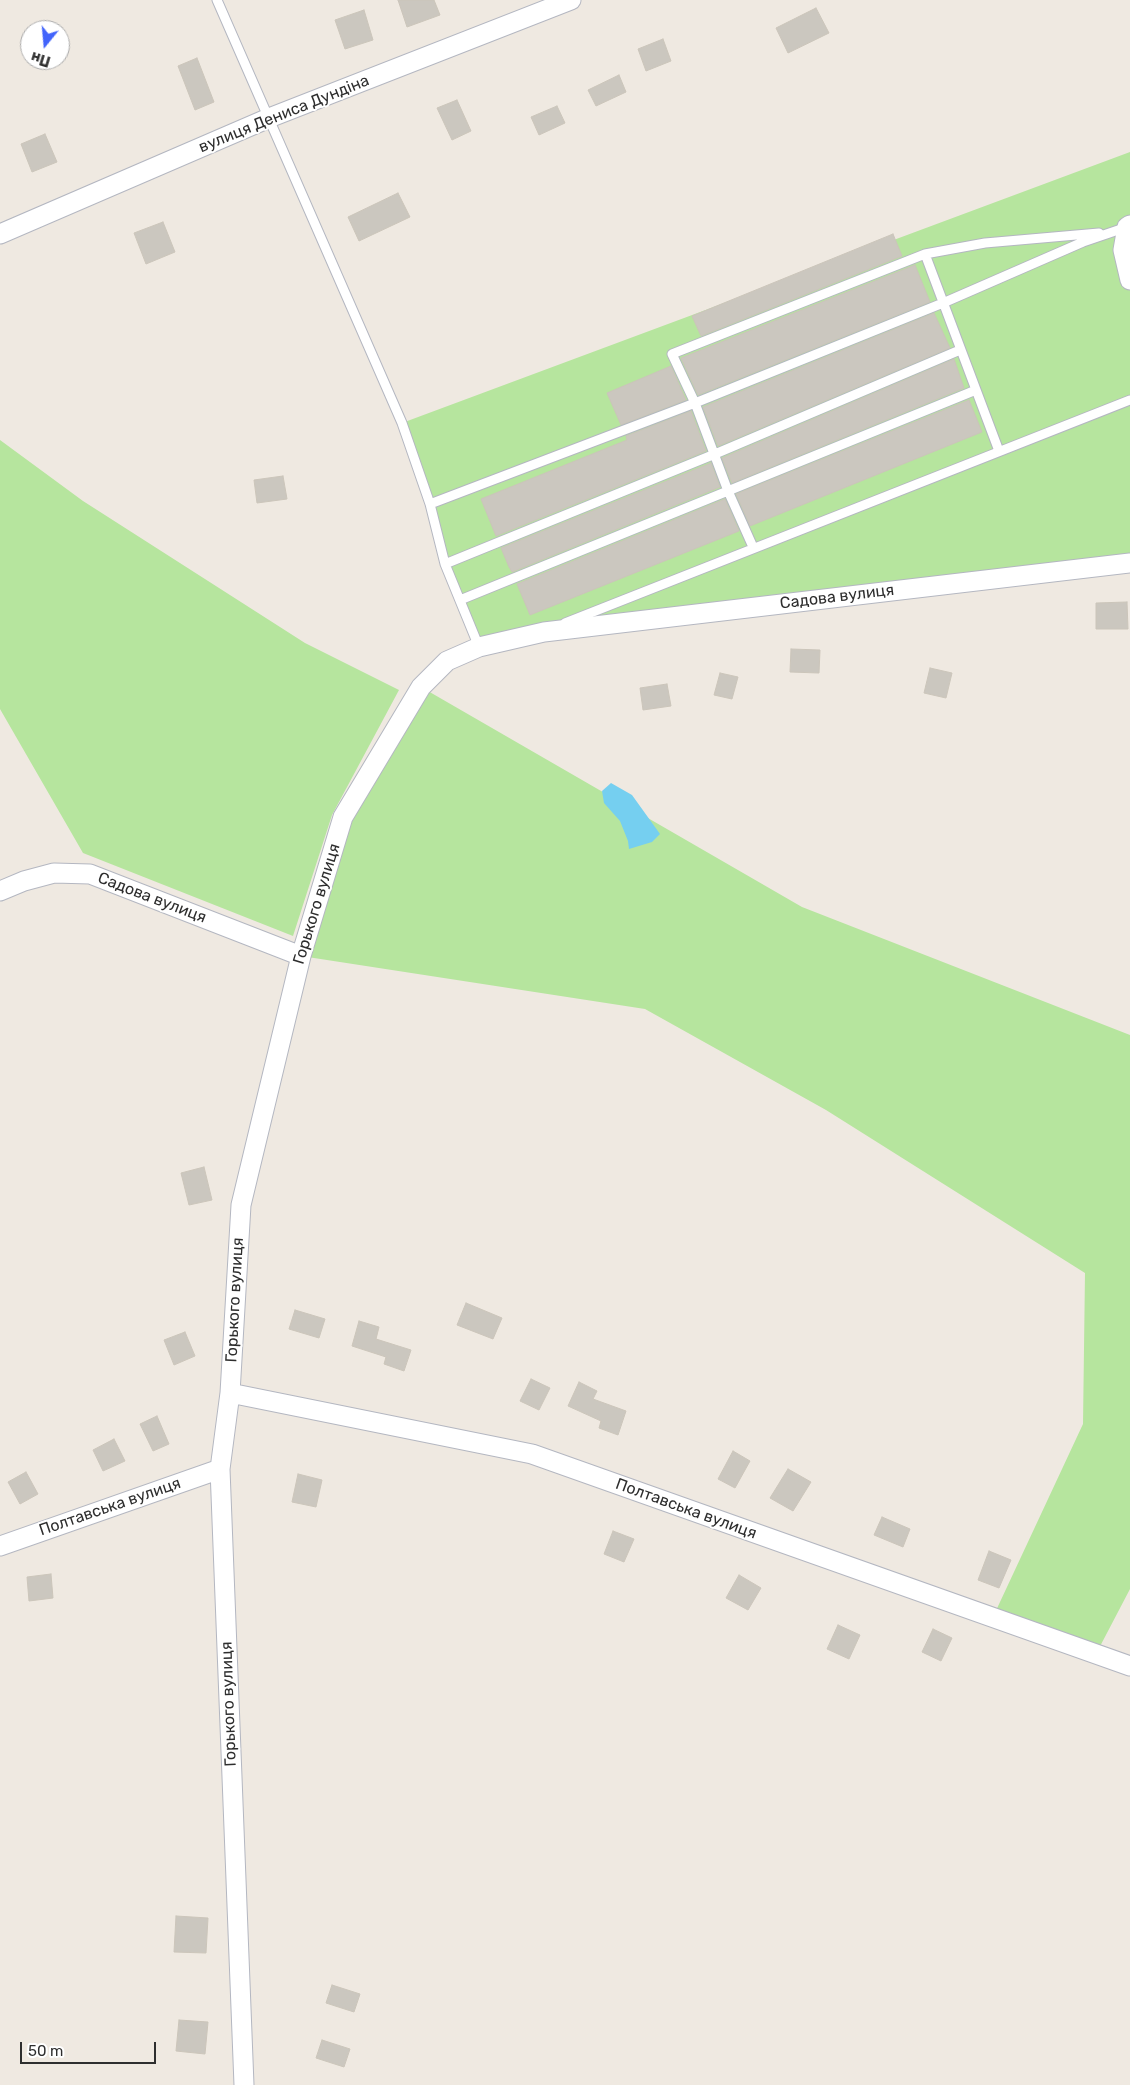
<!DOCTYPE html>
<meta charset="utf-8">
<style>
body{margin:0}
#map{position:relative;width:1130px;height:2085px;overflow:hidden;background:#efe9e1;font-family:Rubik,sans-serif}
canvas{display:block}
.north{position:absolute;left:20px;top:20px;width:50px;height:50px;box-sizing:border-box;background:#fff;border:1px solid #ababab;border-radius:50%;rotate:197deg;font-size:14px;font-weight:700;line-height:20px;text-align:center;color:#2e2e2e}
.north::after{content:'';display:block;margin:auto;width:18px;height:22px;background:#4264fb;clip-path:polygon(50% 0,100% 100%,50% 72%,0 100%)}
.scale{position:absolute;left:20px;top:2042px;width:136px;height:22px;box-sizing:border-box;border:2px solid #2e2e2e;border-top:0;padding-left:6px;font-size:15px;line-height:18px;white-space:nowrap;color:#2e2e2e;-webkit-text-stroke:4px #fff;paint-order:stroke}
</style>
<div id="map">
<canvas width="1130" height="2085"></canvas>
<div class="north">Пн</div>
<div class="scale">50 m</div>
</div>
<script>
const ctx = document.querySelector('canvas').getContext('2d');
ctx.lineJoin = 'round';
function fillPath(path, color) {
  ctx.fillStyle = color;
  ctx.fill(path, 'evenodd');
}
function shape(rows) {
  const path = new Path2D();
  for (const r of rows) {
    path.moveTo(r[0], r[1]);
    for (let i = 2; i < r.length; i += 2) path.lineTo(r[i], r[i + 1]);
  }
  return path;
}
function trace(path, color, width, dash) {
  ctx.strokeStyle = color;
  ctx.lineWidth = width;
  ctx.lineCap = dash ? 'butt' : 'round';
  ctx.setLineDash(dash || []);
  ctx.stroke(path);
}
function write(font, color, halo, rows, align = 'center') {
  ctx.font = font + ' Rubik,sans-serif';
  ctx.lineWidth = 4;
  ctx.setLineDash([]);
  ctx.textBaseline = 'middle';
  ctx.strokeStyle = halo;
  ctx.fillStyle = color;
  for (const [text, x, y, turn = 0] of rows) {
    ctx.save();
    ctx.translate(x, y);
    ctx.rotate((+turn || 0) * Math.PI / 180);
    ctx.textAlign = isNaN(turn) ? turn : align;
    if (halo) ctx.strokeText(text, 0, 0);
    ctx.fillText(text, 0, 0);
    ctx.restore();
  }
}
const green = shape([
 [1130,152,1130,563,479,647,445,564,402,423],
 [0,440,83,501,305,643,399,690,332,815,293,936,83,853,0,709],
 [421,687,802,907,1130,1035,1130,1589,1096,1654,993,1617,1083,1424,1085,1273,826,1110,645,1009,301,956,343,817]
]);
const water = shape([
 [611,783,632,795,660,834,652,842,629,849,628,841,620,821,604,803,602,791]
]);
const building = shape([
 [398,0,434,0,440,15,407,27,398,0],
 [816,8,829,33,788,53,776,28,816,8],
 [364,10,373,40,345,49,335,20,364,10],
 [663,39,671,61,646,71,638,49,663,39],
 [197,58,214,102,195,110,178,66,197,58],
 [619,75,626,92,596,106,588,90,619,75],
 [457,100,471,131,452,140,437,108,457,100],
 [557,106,565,123,539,135,531,117,557,106],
 [45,134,57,162,32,172,21,144,45,134],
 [398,193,410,217,359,241,348,217,398,193],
 [163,222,175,252,146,264,134,233,163,222],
 [893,234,902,256,701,336,692,316,893,234],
 [915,265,930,302,698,395,681,358,915,265],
 [934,313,950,348,718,446,703,407,934,313],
 [954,359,964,388,732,483,722,458,954,359],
 [671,366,686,400,621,425,607,393,671,366],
 [969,400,982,432,750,526,736,494,969,400],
 [691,411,706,451,496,536,481,499,627,440,626,436,691,411],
 [711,463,720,487,512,572,509,567,501,548,711,463],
 [283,476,287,499,257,503,254,480,283,476],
 [725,499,739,531,530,615,517,584,725,499],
 [1127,602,1128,629,1096,629,1096,603,1127,602],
 [791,649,820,650,819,673,790,672,791,649],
 [930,668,952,673,946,698,924,693,930,668],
 [720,673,738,677,732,699,714,695,720,673],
 [667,684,671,706,643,710,640,688,667,684],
 [204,1167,212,1200,189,1205,181,1173,204,1167],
 [466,1303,502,1318,493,1339,457,1325,466,1303],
 [295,1310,325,1319,319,1338,289,1329,295,1310],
 [359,1321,379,1327,376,1339,411,1350,404,1371,384,1364,386,1357,352,1346,359,1321],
 [185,1332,195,1356,174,1365,164,1340,185,1332],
 [531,1379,550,1388,539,1410,520,1401,531,1379],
 [579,1382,597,1391,593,1399,626,1411,618,1435,599,1428,601,1421,568,1406,579,1382],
 [157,1416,169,1444,153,1451,140,1424,157,1416],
 [114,1439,125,1461,103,1471,93,1450,114,1439],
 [733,1451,750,1461,735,1488,718,1479,733,1451],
 [788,1469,811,1482,793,1511,770,1498,788,1469],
 [26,1472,38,1494,20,1504,8,1482,26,1472],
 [298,1474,322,1480,316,1507,292,1502,298,1474],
 [882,1517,910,1529,903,1547,874,1535,882,1517],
 [613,1531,634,1539,624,1562,604,1554,613,1531],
 [989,1551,1011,1560,999,1588,978,1580,989,1551],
 [51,1574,53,1598,29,1601,27,1577,51,1574],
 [739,1575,761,1588,748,1610,726,1598,739,1575],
 [838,1625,860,1635,849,1659,827,1649,838,1625],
 [933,1629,952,1638,941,1661,922,1652,933,1629],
 [176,1916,208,1918,206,1953,174,1952,176,1916],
 [332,1985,360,1994,354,2012,326,2003,332,1985],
 [179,2020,208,2022,205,2054,176,2051,179,2020],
 [322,2040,350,2049,344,2067,316,2058,322,2040]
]);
const lane = shape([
 [217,0,402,423,430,504],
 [925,254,999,451],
 [753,547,728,491,695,403,672,354,925,254,985,243,1099,233],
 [445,564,715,454,960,350],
 [460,600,976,390],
 [565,623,1130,400],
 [479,647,445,564,430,504,695,403,943,303,1083,242,1127,227]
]);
const street = shape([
 [1130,225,1127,227,1123,250,1130,280],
 [0,234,269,118,571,0],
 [0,891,24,881,54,873,90,874,301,956],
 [230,1393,532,1454,1130,1666],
 [0,1546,220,1469],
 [244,2085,220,1469,230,1393,241,1205,301,956,343,817,421,687,447,661,479,647,544,632,1130,563]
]);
const streetNames = [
 ["вулиця Дениса Дундіна",284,114,-22],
 ["Садова вулиця",837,597,-7],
 ["Садова вулиця",152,898,21],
 ["Горького вулиця",317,904,-73],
 ["Горького вулиця",235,1300,-87],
 ["Полтавська вулиця",110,1507,-19],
 ["Полтавська вулиця",686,1509,20],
 ["Горького вулиця",229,1704,-92]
];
fillPath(green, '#b6e59e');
fillPath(water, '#75cff0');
fillPath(building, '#cbc7bf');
trace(building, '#cbc5ba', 1);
trace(lane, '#b4b7c1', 11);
trace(street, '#b4b7c1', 21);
trace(lane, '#fff', 9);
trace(street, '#fff', 19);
write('16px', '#2e2e2e', '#fff', streetNames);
</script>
